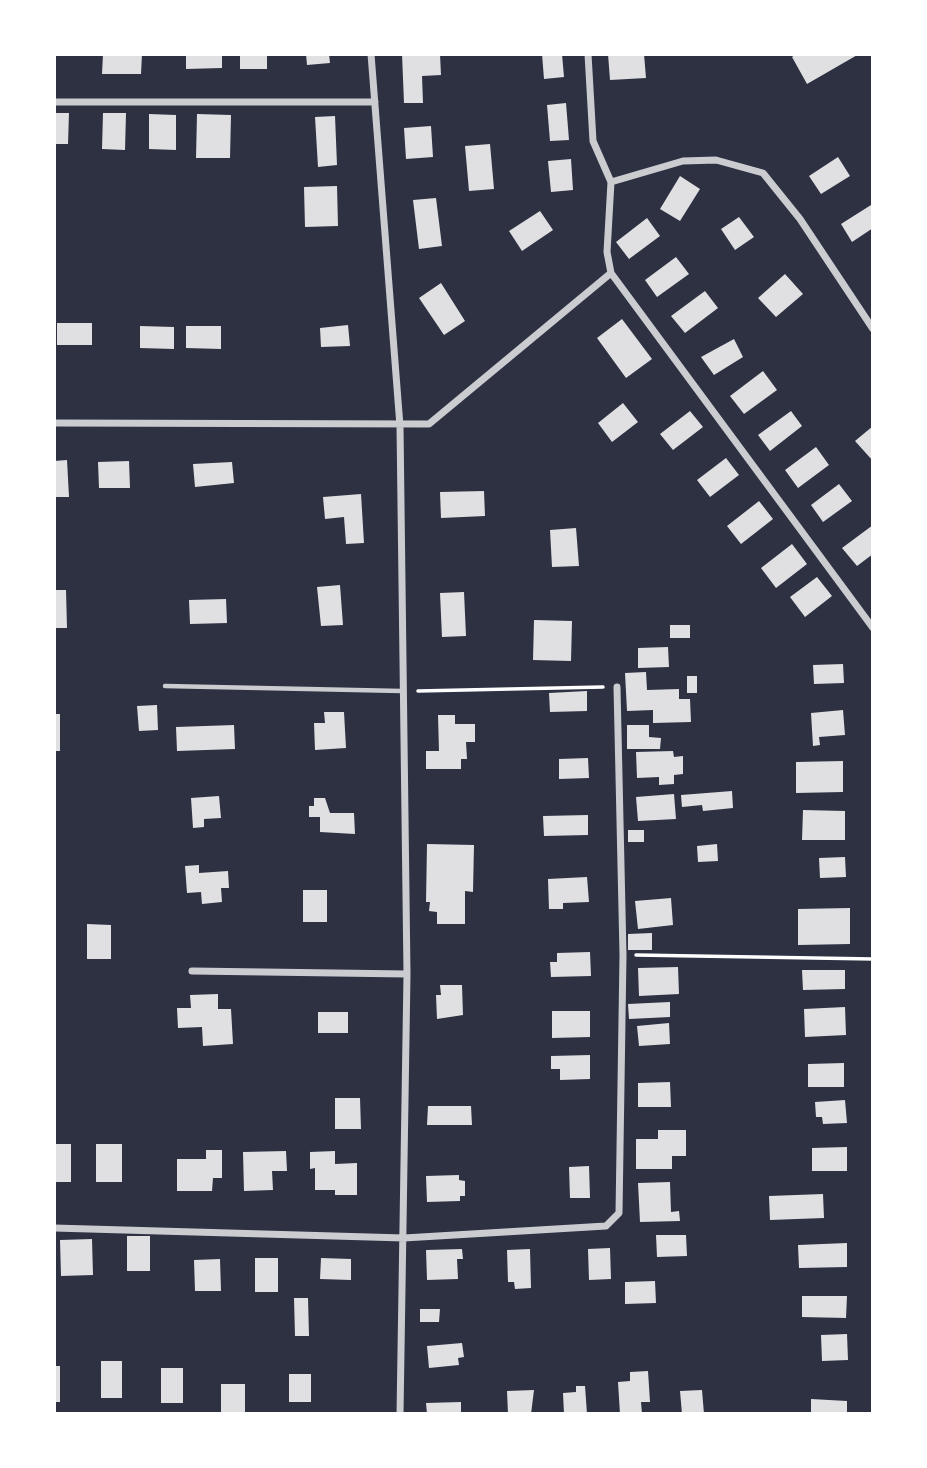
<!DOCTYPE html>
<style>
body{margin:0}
#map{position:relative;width:927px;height:1468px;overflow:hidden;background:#2d3142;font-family:"Nunito Sans",sans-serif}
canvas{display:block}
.frame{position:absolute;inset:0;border:56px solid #fff;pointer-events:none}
</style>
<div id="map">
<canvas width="927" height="1468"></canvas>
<div class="frame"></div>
</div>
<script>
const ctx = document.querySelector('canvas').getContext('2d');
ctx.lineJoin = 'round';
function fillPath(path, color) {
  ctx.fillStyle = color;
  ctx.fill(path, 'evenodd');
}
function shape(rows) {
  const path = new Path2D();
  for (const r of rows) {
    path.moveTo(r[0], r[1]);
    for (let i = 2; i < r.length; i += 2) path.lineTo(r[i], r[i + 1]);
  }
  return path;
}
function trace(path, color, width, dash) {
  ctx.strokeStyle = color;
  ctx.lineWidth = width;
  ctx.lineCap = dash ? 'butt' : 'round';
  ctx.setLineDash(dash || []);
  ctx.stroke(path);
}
const building = shape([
 [103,54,142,54,141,74,102,74],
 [186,54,222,54,222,68,186,69],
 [240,54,267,54,267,69,240,69],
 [306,54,329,54,330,63,307,65],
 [402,54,440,54,441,75,422,76,423,103,404,103],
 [542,54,562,54,564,77,544,79],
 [608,54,644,54,646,78,610,80],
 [796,54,859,54,807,84,792,57],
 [566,103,569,140,550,141,547,105],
 [54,113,69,113,68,144,54,144],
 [103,113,126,113,125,150,102,149],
 [149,114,176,115,176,150,149,149],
 [197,114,231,115,230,158,196,158],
 [335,116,337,165,318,167,315,117],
 [431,126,433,157,406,159,404,128],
 [490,144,494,189,469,191,465,146],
 [838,157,850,176,821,194,809,176],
 [571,159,573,190,551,192,548,161],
 [680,176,700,189,680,221,660,209],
 [337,186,338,226,305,227,304,187],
 [436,198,442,246,419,249,413,200],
 [871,205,873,228,852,242,841,224],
 [540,211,553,230,522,251,509,231],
 [739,217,754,237,735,250,721,229],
 [647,218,660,236,629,259,616,242],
 [676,257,689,274,657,297,645,280],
 [785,274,803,294,776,317,758,298],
 [441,283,465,321,444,335,419,298],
 [705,291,718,308,685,333,671,316],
 [622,319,652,359,626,378,597,338],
 [57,323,92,323,92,345,57,345],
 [348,325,350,346,321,347,320,328],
 [140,326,174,327,174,349,140,348],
 [186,326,221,326,221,349,186,348],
 [734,339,743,357,714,375,701,357],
 [763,371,777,390,744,414,730,396],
 [623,403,638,422,612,442,598,423],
 [690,411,703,427,673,450,660,434],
 [791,411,802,426,770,451,758,435],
 [873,426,873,461,855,441],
 [816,447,829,465,798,488,785,470],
 [726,458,739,475,710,497,697,480],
 [67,460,69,497,54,497,54,461],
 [129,461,130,488,99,488,98,462],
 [232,462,234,483,195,487,193,464],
 [839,484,852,501,823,522,811,505],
 [484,491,485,516,441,518,440,492],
 [361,494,364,543,346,544,344,517,325,519,323,497],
 [759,501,773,519,741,544,727,526],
 [873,525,873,554,857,566,842,548],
 [576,528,579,566,552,567,550,530],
 [792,544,807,564,776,588,761,568],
 [817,577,832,596,805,617,790,597],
 [340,585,343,625,321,626,317,587],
 [54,590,66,590,67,628,54,628],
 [464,592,466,636,442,637,440,593],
 [226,599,227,623,190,624,189,600],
 [534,620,572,621,571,661,533,660],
 [670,625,690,625,690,638,670,638],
 [668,647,669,667,638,668,638,648],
 [843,664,844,683,814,684,813,665],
 [646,672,647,690,679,689,679,699,690,699,691,722,653,723,653,710,627,711,625,673],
 [687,676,697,676,697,693,687,693],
 [587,691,587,711,550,712,549,693],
 [157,705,158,730,139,731,137,706],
 [843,710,845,735,819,737,820,745,813,746,811,713],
 [324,712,344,712,346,748,315,750,314,723,325,723],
 [54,714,60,714,60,751,54,751],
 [438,715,455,715,455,724,475,724,475,742,466,742,467,759,461,759,461,769,426,769,426,751,439,751],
 [234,725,235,749,177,751,176,727],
 [627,725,649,725,649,737,661,738,660,749,627,749],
 [673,751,674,757,683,756,683,774,674,775,674,784,659,785,659,777,637,778,636,752],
 [588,758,589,778,559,779,559,759],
 [843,761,843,792,796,793,796,762],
 [732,791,733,808,703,811,702,805,682,807,681,795],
 [674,794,676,819,638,821,636,797],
 [219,796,221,818,204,819,204,827,193,828,191,798],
 [314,798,325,798,330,813,354,813,355,834,320,832,320,817,309,817,309,806,314,806],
 [803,810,845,811,845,840,802,840],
 [588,815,588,835,544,836,543,816],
 [628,830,644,830,644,842,628,842],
 [427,844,474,845,473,892,465,891,465,924,437,924,437,912,429,911,430,902,426,902],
 [717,844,718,861,698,862,697,846],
 [845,857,846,877,820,878,819,858],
 [199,865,199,873,228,871,229,888,221,888,222,902,202,904,201,892,187,893,185,866],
 [587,877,589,902,563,903,563,909,549,909,548,879],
 [303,890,327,890,327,922,303,922],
 [671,898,673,925,638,929,635,901],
 [850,908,850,944,798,945,798,909],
 [87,924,111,925,111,959,87,959],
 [652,933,652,950,628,950,628,934],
 [590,952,591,976,551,977,550,962,557,962,557,953],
 [678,967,679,994,639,996,638,968],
 [802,970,845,970,845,989,803,990],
 [440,985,462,985,463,1015,437,1019,436,995,441,995],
 [218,994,218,1009,231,1009,233,1044,203,1046,202,1027,178,1028,177,1008,191,1008,190,995],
 [670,1002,670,1017,629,1019,628,1004],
 [845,1007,846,1035,805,1037,804,1009],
 [552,1011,590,1011,590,1037,552,1038],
 [318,1012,348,1012,348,1033,318,1033],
 [669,1023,670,1044,639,1046,637,1026],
 [590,1055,590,1079,560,1080,560,1069,551,1069,551,1056],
 [844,1063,844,1087,808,1087,808,1064],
 [670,1082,671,1107,638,1107,638,1083],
 [335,1098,360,1098,361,1129,335,1129],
 [845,1100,847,1123,823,1124,822,1117,816,1117,815,1102],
 [428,1106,471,1106,472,1125,427,1125],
 [658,1130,686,1130,686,1156,672,1156,672,1169,636,1169,636,1139,658,1139],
 [54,1144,71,1144,71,1182,54,1182],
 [96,1144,122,1144,122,1182,96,1182],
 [847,1147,847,1171,812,1171,812,1148],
 [206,1150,222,1150,222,1178,213,1178,212,1191,177,1191,177,1159,206,1159],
 [286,1151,287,1171,272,1171,273,1190,244,1191,243,1152],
 [335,1151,335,1164,357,1163,357,1195,335,1195,335,1190,315,1190,315,1168,310,1169,310,1152],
 [589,1166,590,1198,570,1198,569,1167],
 [459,1175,459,1180,465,1181,465,1196,460,1196,460,1201,427,1202,426,1176],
 [670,1182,671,1212,679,1211,680,1221,640,1222,638,1183],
 [823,1194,824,1218,770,1220,769,1196],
 [656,1235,686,1235,687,1256,657,1257],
 [127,1236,150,1236,150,1271,127,1271],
 [92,1239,93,1275,61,1276,60,1240],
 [847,1243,847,1267,799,1268,798,1245],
 [610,1248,611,1279,589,1280,588,1249],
 [462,1249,463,1259,457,1259,458,1279,427,1280,426,1250],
 [530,1249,531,1288,515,1289,514,1282,508,1282,507,1250],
 [255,1258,278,1258,278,1292,255,1292],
 [321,1258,351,1259,351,1280,320,1279],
 [220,1259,221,1291,195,1291,194,1260],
 [655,1281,656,1303,625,1304,625,1282],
 [802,1296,847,1296,846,1318,802,1317],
 [294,1298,308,1298,309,1336,295,1336],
 [420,1309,440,1309,439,1322,420,1322],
 [847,1334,848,1360,822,1361,821,1335],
 [462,1343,464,1357,458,1358,459,1365,429,1368,427,1346],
 [101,1361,122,1361,122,1398,101,1398],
 [54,1366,60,1366,60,1402,54,1402],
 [161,1368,183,1368,183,1403,161,1403],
 [648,1371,650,1402,641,1402,642,1414,620,1414,618,1382,630,1381,630,1372],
 [289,1374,311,1374,311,1402,289,1402],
 [221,1384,245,1384,245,1414,221,1414],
 [576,1386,585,1386,587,1414,564,1414,563,1393,576,1392],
 [534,1390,531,1414,508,1414,507,1391],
 [702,1390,704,1414,682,1414,680,1391],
 [811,1399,847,1401,847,1414,811,1414],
 [461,1402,461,1414,427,1414,426,1403]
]);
const path = shape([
 [418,691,603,687],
 [636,955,873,959]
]);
const service = shape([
 [165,686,402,691]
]);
const minor = shape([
 [371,54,400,426,407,974,400,1414],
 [588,54,593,141,611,182,607,252,611,273,873,628],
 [54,102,375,102],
 [611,182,683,161,716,160,763,173,800,219,873,329],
 [54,423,429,424,611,273],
 [192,971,407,974],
 [54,1228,404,1238,606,1226,619,1213,623,955,617,687]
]);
fillPath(building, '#e0e0e3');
trace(path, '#fff', 3.5);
trace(service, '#caccd0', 4.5);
trace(minor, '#caccd0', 7);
</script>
